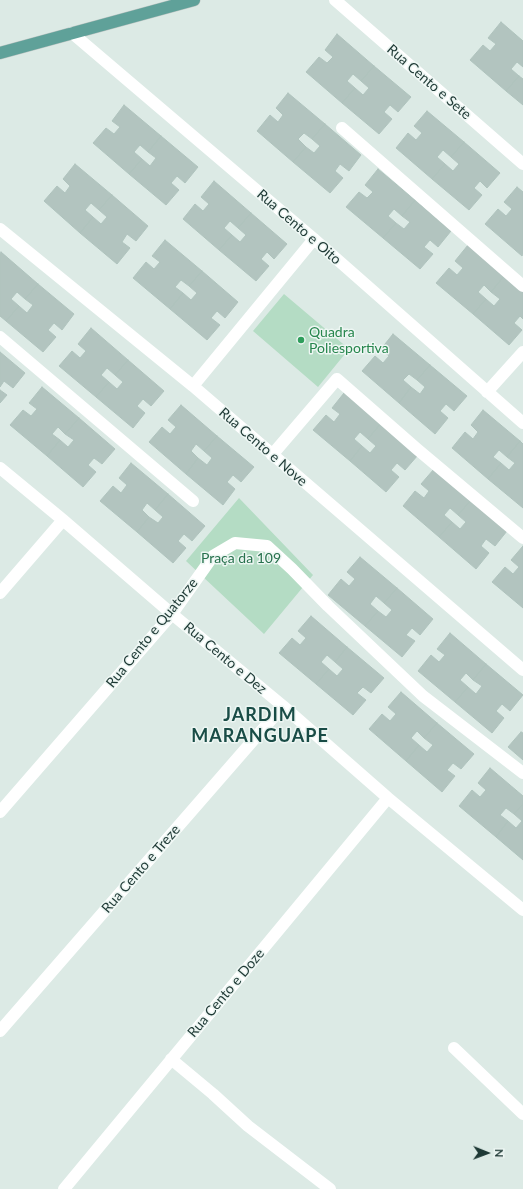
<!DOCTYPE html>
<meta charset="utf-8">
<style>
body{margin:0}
#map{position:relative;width:523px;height:1189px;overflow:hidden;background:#dceae5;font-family:Lato,sans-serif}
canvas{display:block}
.north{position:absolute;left:467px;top:1133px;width:40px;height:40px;-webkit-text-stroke:3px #edf6f3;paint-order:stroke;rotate:91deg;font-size:11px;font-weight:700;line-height:16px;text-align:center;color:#1e3935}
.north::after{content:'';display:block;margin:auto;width:14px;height:18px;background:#1e3935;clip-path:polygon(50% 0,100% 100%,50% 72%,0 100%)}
</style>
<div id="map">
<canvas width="523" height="1189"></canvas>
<div class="north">N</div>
</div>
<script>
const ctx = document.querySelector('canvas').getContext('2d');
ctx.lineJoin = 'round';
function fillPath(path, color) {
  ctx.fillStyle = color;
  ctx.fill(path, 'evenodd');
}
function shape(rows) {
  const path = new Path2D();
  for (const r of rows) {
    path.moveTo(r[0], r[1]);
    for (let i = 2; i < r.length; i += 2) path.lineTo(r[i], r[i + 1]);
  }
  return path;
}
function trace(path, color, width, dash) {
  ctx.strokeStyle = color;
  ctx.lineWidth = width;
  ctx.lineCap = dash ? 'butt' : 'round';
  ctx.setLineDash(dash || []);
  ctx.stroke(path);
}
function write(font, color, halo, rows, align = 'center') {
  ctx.font = font + ' Lato,sans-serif';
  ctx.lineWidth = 3;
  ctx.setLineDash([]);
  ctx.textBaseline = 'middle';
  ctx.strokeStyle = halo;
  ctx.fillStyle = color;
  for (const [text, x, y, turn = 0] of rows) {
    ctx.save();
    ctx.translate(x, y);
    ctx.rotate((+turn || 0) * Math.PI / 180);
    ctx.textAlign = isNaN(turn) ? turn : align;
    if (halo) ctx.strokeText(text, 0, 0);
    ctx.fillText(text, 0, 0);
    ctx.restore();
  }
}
const green = shape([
 [284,294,349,349,318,387,253,331],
 [239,498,313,575,264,634,186,561]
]);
const building = shape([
 [501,22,523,41,523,67,517,62,511,69,519,76,506,91,470,60,483,45,490,51,496,44,488,38,501,22],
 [337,34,374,66,361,81,353,74,347,81,355,88,342,103,306,72,319,57,327,63,333,57,325,50,337,34],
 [374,66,411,97,398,112,390,105,384,112,392,119,379,134,342,103,355,88,363,95,369,88,361,81,374,66],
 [519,76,523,79,523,105,506,91,519,76],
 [288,93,325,124,312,139,304,133,298,139,306,147,293,162,257,131,270,115,278,122,283,115,276,108,288,93],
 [124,105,161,136,148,152,140,145,134,152,142,159,129,174,93,143,106,128,114,134,120,127,112,121,124,105],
 [427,111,464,142,451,157,443,150,437,157,445,164,432,179,396,148,408,133,416,140,422,133,414,126,427,111],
 [325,124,361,155,349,171,340,164,335,171,343,178,330,193,293,162,306,147,314,153,320,146,312,139,325,124],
 [161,136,198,167,185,183,177,176,171,183,179,190,166,205,129,174,142,159,150,166,156,158,148,152,161,136],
 [464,142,500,173,487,188,480,181,474,188,482,195,469,210,432,179,445,164,453,171,459,164,451,157,464,142],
 [75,164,112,195,99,210,91,203,85,210,93,217,80,233,44,201,57,186,65,193,70,186,63,179,75,164],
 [378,169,415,200,402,216,394,209,388,216,396,223,383,238,346,207,359,192,367,198,373,192,365,185,378,169],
 [214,181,251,213,238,228,230,221,224,228,232,235,219,250,183,219,195,204,203,211,209,204,201,197,214,181],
 [517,187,523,192,523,254,522,256,485,224,498,209,506,216,512,209,504,202,517,187],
 [112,195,148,226,136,241,127,234,122,242,130,248,117,264,80,233,93,217,101,224,107,217,99,210,112,195],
 [415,200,451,231,438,247,430,240,424,247,433,254,420,269,383,238,396,223,404,229,410,222,402,216,415,200],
 [251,213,287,244,274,259,267,252,261,259,269,266,256,281,219,250,232,235,240,242,246,235,238,228,251,213],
 [165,240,202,271,189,286,181,280,175,287,183,293,170,309,133,278,146,262,154,269,160,262,152,256,165,240],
 [468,245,504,276,491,292,484,285,478,292,486,299,473,314,436,283,449,268,457,275,463,268,455,261,468,245],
 [1,252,38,284,25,299,17,292,11,299,19,306,6,321,0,316,0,254,1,252],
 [202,271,238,302,225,318,217,311,211,318,220,325,207,340,170,309,183,293,191,300,197,293,189,286,202,271],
 [504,276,523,292,523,319,520,316,514,323,522,330,509,345,473,314,486,299,494,306,500,299,491,292,504,276],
 [38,284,74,314,62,330,54,323,48,330,56,337,43,352,6,321,19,306,27,313,33,305,25,299,38,284],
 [91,328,128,360,115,375,107,368,101,375,109,382,96,397,59,366,72,351,80,358,86,351,78,344,91,328],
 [393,334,430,365,417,380,409,374,403,380,411,387,399,403,362,371,375,356,383,363,389,356,381,349,393,334],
 [0,352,25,373,13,388,4,381,0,387,0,352],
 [128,360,164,391,151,406,143,399,137,406,145,413,133,428,96,397,109,382,117,389,123,382,115,375,128,360],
 [430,365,467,396,454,411,446,404,440,411,448,418,435,434,399,403,411,387,420,394,425,387,417,380,430,365],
 [42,387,79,418,65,434,58,427,52,434,60,440,47,456,10,425,23,410,31,416,37,409,29,403,42,387],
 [0,390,7,395,0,403,0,390],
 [344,393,381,423,368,439,360,432,354,439,362,446,350,461,313,430,326,415,334,422,340,414,332,408,344,393],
 [181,405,217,436,204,451,196,444,191,451,198,458,186,474,149,442,162,427,170,434,176,427,168,420,181,405],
 [483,410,520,441,507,457,499,450,493,457,501,463,488,479,452,448,465,432,473,439,478,432,471,425,483,410],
 [79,418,115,449,102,464,94,458,88,465,96,472,83,487,47,456,60,440,68,447,74,440,65,434,79,418],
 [381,423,418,455,405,470,397,463,391,470,399,477,386,492,350,461,362,446,370,453,376,446,368,439,381,423],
 [217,436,254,467,241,482,233,475,227,482,235,489,223,505,186,474,198,458,207,465,212,458,204,451,217,436],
 [520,441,523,444,523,508,488,479,501,463,509,470,515,463,507,457,520,441],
 [131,463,168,494,155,510,147,503,142,510,149,517,137,532,100,501,113,486,121,493,127,485,119,478,131,463],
 [434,469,471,500,458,515,450,508,444,515,452,522,439,537,403,506,415,491,424,498,429,491,421,484,434,469],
 [168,494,205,526,192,541,184,534,178,541,186,548,173,563,137,532,149,517,158,523,163,517,155,510,168,494],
 [471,500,507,531,495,546,486,539,481,546,489,553,476,569,439,537,452,522,460,529,466,522,458,515,471,500],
 [523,546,523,608,492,582,505,567,513,574,519,567,511,560,523,546],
 [360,557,397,588,384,603,376,596,370,604,378,611,365,626,328,595,341,579,349,586,355,579,347,572,360,557],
 [397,588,433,619,420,635,412,628,406,635,415,641,402,657,365,626,378,611,386,617,392,610,384,603,397,588],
 [311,616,347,647,335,662,327,655,321,662,329,669,316,684,279,653,292,638,300,645,306,638,298,631,311,616],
 [450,633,486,664,473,680,466,673,460,680,468,687,455,702,418,671,431,655,439,662,445,655,437,649,450,633],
 [347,647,384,678,371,693,363,687,357,693,366,700,353,715,316,684,329,669,337,676,343,669,335,662,347,647],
 [486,664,523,695,510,711,502,704,496,711,504,718,492,733,455,702,468,687,476,694,482,686,473,680,486,664],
 [401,692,437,723,424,738,417,731,411,738,419,745,406,761,369,729,382,714,390,721,396,714,388,707,401,692],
 [437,723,474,754,461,769,453,763,447,770,455,776,442,792,406,761,419,745,427,752,433,745,424,738,437,723],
 [521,732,523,733,523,760,508,747,521,732],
 [490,768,523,796,523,804,514,814,506,808,500,815,508,821,496,837,459,806,472,790,480,797,486,790,478,783,490,768],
 [523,804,523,860,496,837,508,821,516,828,522,821,514,814,523,804]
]);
const minor = shape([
 [335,0,523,164],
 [72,33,314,239,523,423],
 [342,128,523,286],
 [0,229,193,386,523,670],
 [0,337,193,501],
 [193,386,314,239],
 [487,392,523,352],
 [272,455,337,379,417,449,523,538],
 [0,468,63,520,172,614,283,706,388,798,523,910],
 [0,593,63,520],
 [0,812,172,614,213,556,235,543,267,546,292,569,328,606,423,696,523,773],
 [0,1031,283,706],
 [454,1048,523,1114],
 [171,1059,213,1094,248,1126,330,1189],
 [64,1189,388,798]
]);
const major = shape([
 [0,53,194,0]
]);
const markers = [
 [301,340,4,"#2e9e5b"]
];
const streetNames = [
 ["Rua Cento e Sete",429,82,41],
 ["Rua Cento e Oito",299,227,41],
 ["Rua Cento e Nove",263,447,41],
 ["Rua Cento e Quatorze",152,633,-51],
 ["Rua Cento e Dez",225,658,40],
 ["Rua Cento e Treze",141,869,-49],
 ["Rua Cento e Doze",226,993,-50]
];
const leisureNames = [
 ["Quadra",309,332],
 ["Poliesportiva",309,348]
];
const parkNames = [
 ["Praça da 109",241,558]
];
const districtNames = [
 ["JARDIM",260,715],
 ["MARANGUAPE",260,736]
];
fillPath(green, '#b4dcc4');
fillPath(building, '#b2c4bf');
trace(building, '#afc3bd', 1);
trace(major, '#bcc4c2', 13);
trace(minor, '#fff', 12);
trace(major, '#5fa199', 12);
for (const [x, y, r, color] of markers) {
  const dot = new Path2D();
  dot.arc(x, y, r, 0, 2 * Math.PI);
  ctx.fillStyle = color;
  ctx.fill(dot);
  trace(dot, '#edf6f3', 1.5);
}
write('14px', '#1e3935', '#edf6f3', streetNames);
write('14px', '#27864d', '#edf6f3', leisureNames, 'left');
write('14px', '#27714d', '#edf6f3', parkNames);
ctx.letterSpacing = '1px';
write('bold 18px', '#194c46', '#edf6f3', districtNames);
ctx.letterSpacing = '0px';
</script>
